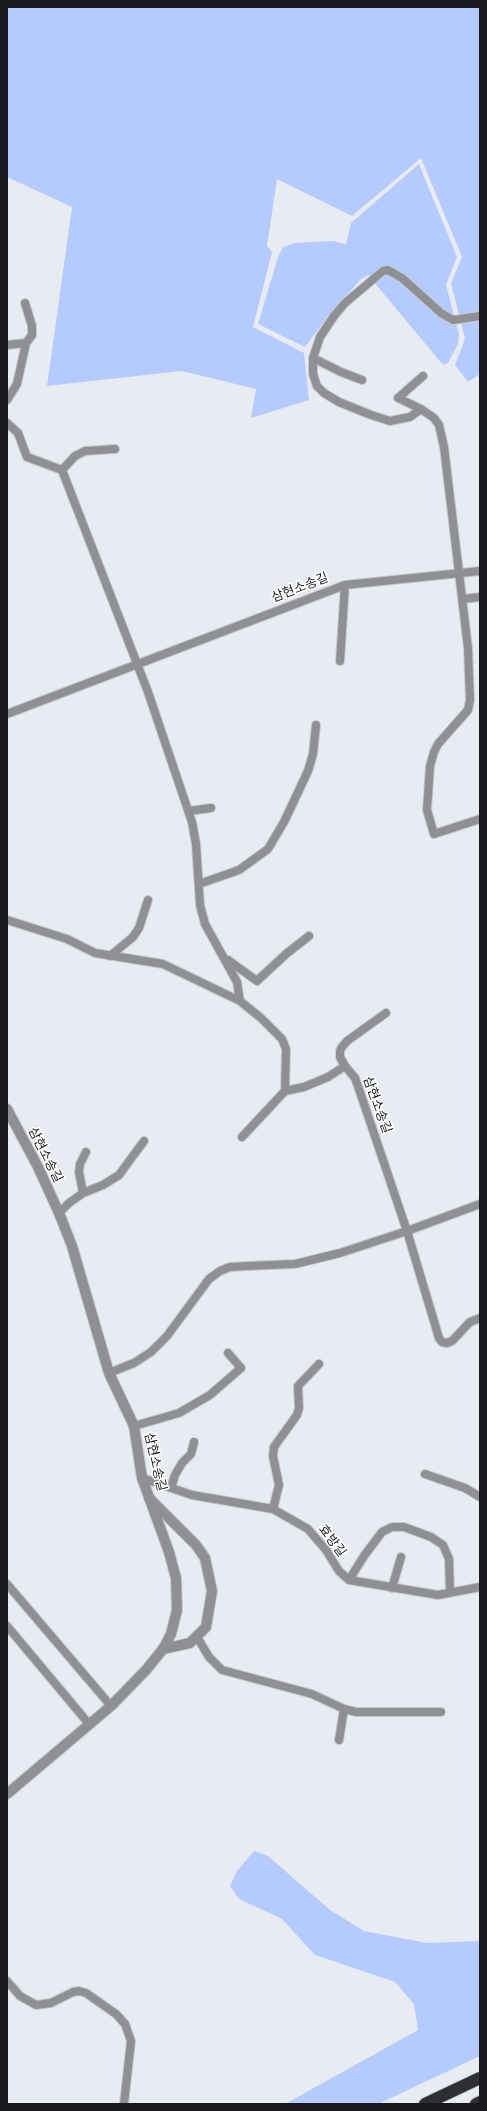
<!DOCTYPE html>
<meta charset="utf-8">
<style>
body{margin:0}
#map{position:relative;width:487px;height:2111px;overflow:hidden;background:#e8ebf2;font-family:Manrope,sans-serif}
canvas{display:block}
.frame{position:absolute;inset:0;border:8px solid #18191c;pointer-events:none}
</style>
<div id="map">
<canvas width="487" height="2111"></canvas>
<div class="frame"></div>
</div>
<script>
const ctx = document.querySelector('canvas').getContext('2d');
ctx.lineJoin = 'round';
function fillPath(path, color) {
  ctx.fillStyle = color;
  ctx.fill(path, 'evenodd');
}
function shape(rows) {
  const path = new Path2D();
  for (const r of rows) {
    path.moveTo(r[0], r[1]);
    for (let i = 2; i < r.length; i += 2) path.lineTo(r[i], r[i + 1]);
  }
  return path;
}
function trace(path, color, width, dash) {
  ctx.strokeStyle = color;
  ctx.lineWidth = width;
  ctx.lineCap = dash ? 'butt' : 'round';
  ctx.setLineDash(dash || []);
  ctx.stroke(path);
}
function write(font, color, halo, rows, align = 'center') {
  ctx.font = font + ' Manrope,"Noto Sans KR",sans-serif';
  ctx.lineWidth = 3;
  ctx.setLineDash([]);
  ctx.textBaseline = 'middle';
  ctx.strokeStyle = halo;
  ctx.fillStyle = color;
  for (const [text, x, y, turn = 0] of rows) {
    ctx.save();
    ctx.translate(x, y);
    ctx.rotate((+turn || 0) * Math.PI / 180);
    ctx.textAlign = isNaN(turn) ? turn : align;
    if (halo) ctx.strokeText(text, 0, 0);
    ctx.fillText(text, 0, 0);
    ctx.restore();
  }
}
const green = shape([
 [7,7,480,7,480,374,468,382,455,365,465,339,451,283,462,257,421,158,352,216,277,179,267,246,272,252,253,327,304,353,309,400,251,418,256,389,182,371,47,386,72,207,7,177],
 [419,164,457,257,446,285,459,334,458,344,448,363,443,365,368,275,361,279,329,315,305,347,258,324,278,257,283,247,295,243,333,241,346,244,351,223],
 [254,1851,268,1856,330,1910,364,1931,427,1943,480,1941,480,2056,378,2104,285,2104,418,2030,414,2004,395,1982,315,1955,282,1919,239,1899,230,1886,237,1871]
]);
const service = shape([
 [480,316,453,320,441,313,402,278,388,270,383,271,345,303,334,316,320,337,313,358,313,374,317,386,324,393,339,402,371,415,390,421,410,417,421,409,434,418,439,425,444,447,468,648,470,700,468,710,438,744,434,752,430,766,427,810,434,834,480,819],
 [7,345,26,343],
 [313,358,341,372,362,380],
 [7,400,17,384,26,343,32,335,32,326,25,303],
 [421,409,398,398,423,376],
 [7,423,18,433,27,457,62,470,148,692,192,822,196,844,200,905,205,924,237,982,240,1001,261,1018,282,1039,286,1049,285,1091,304,1087,328,1077,345,1066,355,1078,360,1092,407,1231,439,1338,442,1342,447,1343,452,1341,470,1322,480,1318],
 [62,470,75,456,85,451,115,449],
 [463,599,480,597],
 [340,661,345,585],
 [7,714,345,585,480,571],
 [189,811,211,808],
 [199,884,239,870,268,849,284,822,308,771,313,754,316,725],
 [7,920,67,939,95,953,163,964,240,1001],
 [110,956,133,937,139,928,148,900],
 [228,960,257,981,286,954,309,936],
 [345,1066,340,1057,340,1051,342,1047,347,1041,386,1013],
 [242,1137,285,1091],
 [83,1193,79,1172,80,1164,86,1152],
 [59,1213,69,1203,83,1193,103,1185,119,1175,144,1141],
 [109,1373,134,1363,151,1352,167,1336,209,1279,220,1271,230,1267,247,1266,295,1264,340,1253,407,1231,480,1204],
 [134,1426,179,1413,210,1395,241,1368,228,1353],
 [425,1474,465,1488,480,1497],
 [142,1478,192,1495,273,1509,308,1529,326,1550,339,1571,349,1580,438,1595,480,1587],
 [171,1488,175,1475,182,1463,191,1454,194,1442],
 [273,1509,279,1485,273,1456,274,1447,297,1415,299,1408,298,1386,319,1364],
 [349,1580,364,1556,382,1532,392,1527,404,1527,431,1537,443,1545,449,1559,450,1593],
 [7,1584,111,1706],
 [392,1588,401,1557],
 [7,1626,89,1724],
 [197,1637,209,1657,222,1670,312,1694,344,1709,356,1712,441,1712],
 [339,1740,344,1709],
 [7,1981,20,1996,36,2005,51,2003,73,1992,79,1991,86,1993,116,2014,125,2024,131,2041,124,2104]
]);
const minor = shape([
 [149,1498,196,1545,205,1558,212,1591,206,1627,190,1643,163,1649]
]);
const tertiary = shape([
 [7,1109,38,1167,59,1213,72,1246,109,1373,134,1426,142,1478,169,1552,176,1578,177,1610,171,1634,163,1649,146,1670,111,1706,7,1794]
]);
const motorway = shape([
 [425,2104,480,2078],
 [476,2104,480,2102]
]);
const streetNames = [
 ["삼현소송길",300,588,-21],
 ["삼현소송길",377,1105,70],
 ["삼현소송길",45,1155,63],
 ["삼현소송길",155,1462,77],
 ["효방길",332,1541,53]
];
fillPath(green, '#b5cbfd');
trace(service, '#c7c9d0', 10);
trace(minor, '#c7c9d0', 12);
trace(tertiary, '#c7c9d0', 12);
trace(motorway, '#c7c9d0', 14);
trace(service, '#8f9093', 8);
trace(minor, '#8f9093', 10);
trace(tertiary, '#8f9093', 10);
trace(motorway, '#2d2f34', 12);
write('13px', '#18191c', '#fff', streetNames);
</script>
